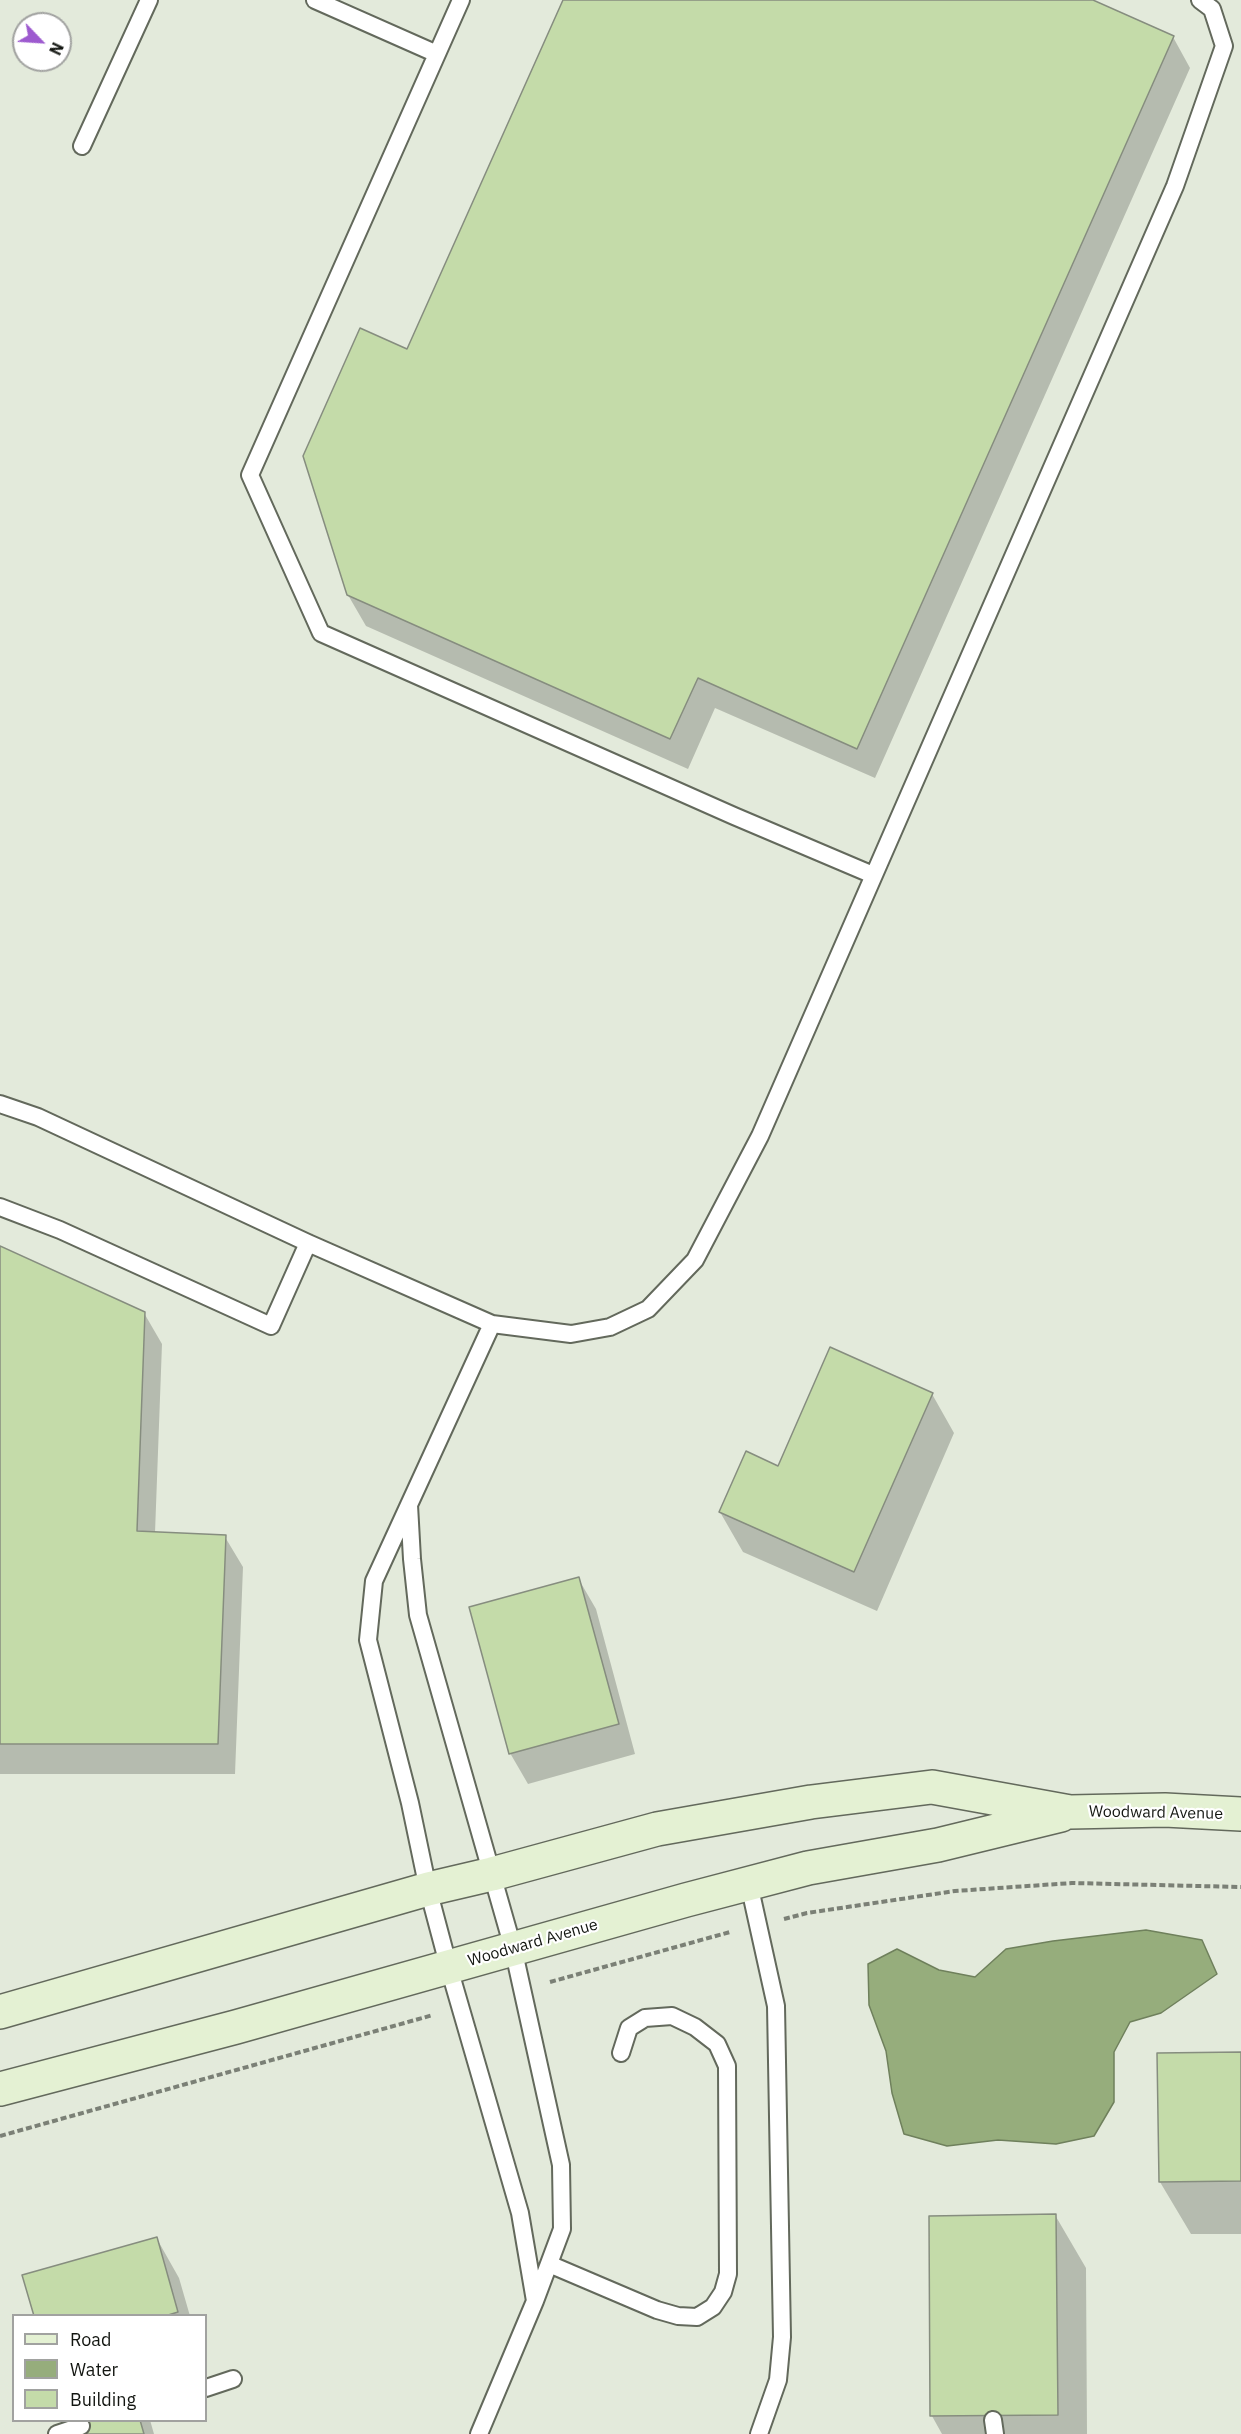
<!DOCTYPE html>
<style>
body{margin:0}
#map{position:relative;width:1241px;height:2434px;overflow:hidden;background:#e3eadb;font-family:"IBM Plex Sans",sans-serif}
canvas{display:block}
.legend{position:absolute;left:12px;top:2314px;width:195px;height:108px;box-sizing:border-box;background:#fff;border:2px solid #a1a2a0;margin:0;padding:8px 10px;list-style:none;font-size:18px;color:#131611}
.legend li{display:flex;align-items:center;gap:12px;height:30px}
.legend b{width:30px;border:2px solid #a1a2a0}
.north{position:absolute;left:12px;top:12px;width:60px;height:60px;box-sizing:border-box;background:#fff;border:2px solid #a1a2a0;border-radius:50%;rotate:115deg;font-size:16px;font-weight:700;line-height:24px;text-align:center;color:#131611}
.north::after{content:'';display:block;margin:auto;width:21px;height:27px;background:#9d5acf;clip-path:polygon(50% 0,100% 100%,50% 72%,0 100%)}
</style>
<div id="map">
<canvas width="1241" height="2434"></canvas>
<ul class="legend">
<li><b style="height:8px;background:#e4f1d3"></b>Road</li>
<li><b style="height:16px;background:#96ad7c"></b>Water</li>
<li><b style="height:16px;background:#c4dba9"></b>Building</li>
</ul>
<div class="north">N</div>
</div>
<script>
const ctx = document.querySelector('canvas').getContext('2d');
ctx.lineJoin = 'round';
function fillPath(path, color) {
  ctx.fillStyle = color;
  ctx.fill(path, 'evenodd');
}
function shape(rows) {
  const path = new Path2D();
  for (const r of rows) {
    path.moveTo(r[0], r[1]);
    for (let i = 2; i < r.length; i += 2) path.lineTo(r[i], r[i + 1]);
  }
  return path;
}
function trace(path, color, width, dash) {
  ctx.strokeStyle = color;
  ctx.lineWidth = width;
  ctx.lineCap = dash ? 'butt' : 'round';
  ctx.setLineDash(dash || []);
  ctx.stroke(path);
}
function write(font, color, halo, rows, align = 'center') {
  ctx.font = font + ' "IBM Plex Sans",sans-serif';
  ctx.lineWidth = 4.5;
  ctx.setLineDash([]);
  ctx.textBaseline = 'middle';
  ctx.strokeStyle = halo;
  ctx.fillStyle = color;
  for (const [text, x, y, turn = 0] of rows) {
    ctx.save();
    ctx.translate(x, y);
    ctx.rotate((+turn || 0) * Math.PI / 180);
    ctx.textAlign = isNaN(turn) ? turn : align;
    if (halo) ctx.strokeText(text, 0, 0);
    ctx.fillText(text, 0, 0);
    ctx.restore();
  }
}
const water = shape([
 [1146,1930,1202,1940,1217,1974,1161,2013,1130,2022,1114,2052,1114,2102,1094,2136,1056,2144,998,2140,947,2146,904,2134,892,2093,886,2051,869,2005,868,1964,897,1949,939,1970,975,1977,1006,1949,1053,1941,1146,1930]
]);
const shadow = shape([
 [564,0,1089,0,1173,37,1190,68,875,778,715,708,688,769,366,626,348,595,408,351],
 [0,1248,144,1313,162,1344,155,1533,225,1537,243,1567,235,1774,0,1774],
 [932,1394,954,1433,877,1611,743,1552,720,1512,779,1468],
 [578,1578,596,1609,635,1754,528,1784,510,1753],
 [1241,2053,1241,2234,1191,2234,1160,2182],
 [1055,2215,1086,2268,1087,2434,942,2434,932,2416],
 [157,2239,179,2278,190,2316,35,2316],
 [82,2420,150,2420,154,2434,85,2434]
]);
const building = shape([
 [563,0,1093,0,1174,36,857,749,698,678,670,739,347,595,303,456,360,328,407,349,563,0],
 [0,1246,145,1312,137,1531,226,1535,218,1744,0,1744,0,1246],
 [830,1347,933,1393,854,1572,719,1512,746,1451,778,1466,830,1347],
 [579,1577,619,1724,509,1754,469,1607,579,1577],
 [1241,2052,1241,2181,1159,2182,1157,2053,1241,2052],
 [1056,2214,1058,2415,930,2416,929,2216,1056,2214],
 [157,2237,178,2312,165,2316,34,2316,22,2275,157,2237],
 [80,2420,140,2420,144,2434,83,2434,80,2420]
]);
const path = shape([
 [784,1919,807,1913,955,1891,1072,1883,1241,1887],
 [550,1982,730,1932],
 [0,2136,433,2015]
]);
const lane = shape([
 [315,0,437,54],
 [461,0,250,475,321,633,734,816,873,875],
 [82,146,149,0],
 [0,1104,38,1117,308,1243,492,1324,571,1334,610,1327,648,1309,695,1260,760,1136,1175,186,1224,46,1212,9,1200,0],
 [0,1207,60,1230,271,1326,308,1243],
 [492,1324,374,1581,368,1640,410,1803,428,1889,449,1968,520,2213,535,2301],
 [409,1505,412,1559,418,1615,513,1948,561,2165,562,2229,535,2301,479,2434],
 [749,1884,776,2006,782,2337,778,2380,759,2434],
 [549,2264,657,2310,678,2316,697,2317,713,2307,723,2292,728,2274,727,2066,717,2044,695,2027,672,2016,645,2018,629,2028,621,2053],
 [206,2388,233,2379],
 [993,2420,995,2434],
 [57,2434,81,2426]
]);
const secondary = shape([
 [0,2012,428,1889,492,1874,657,1829,811,1802,932,1787,1070,1812,1165,1810,1241,1814],
 [0,2089,236,2027,686,1900,808,1868,938,1845,1061,1815]
]);
const streetNames = [
 ["Woodward Avenue",1156,1813,1],
 ["Woodward Avenue",533,1943,-16]
];
fillPath(water, '#96ad7c');
trace(water, '#6f805c', 1.5);
fillPath(shadow, '#0003');
fillPath(building, '#c4dba9');
trace(building, '#868d7f', 1.5);
trace(lane, '#63695c', 20);
trace(secondary, '#63695c', 36);
trace(path, '#7b8076', 4, [6, 3]);
trace(lane, '#fff', 16);
trace(secondary, '#e4f1d3', 33);
write('16px', '#131611', '#fff', streetNames);
</script>
